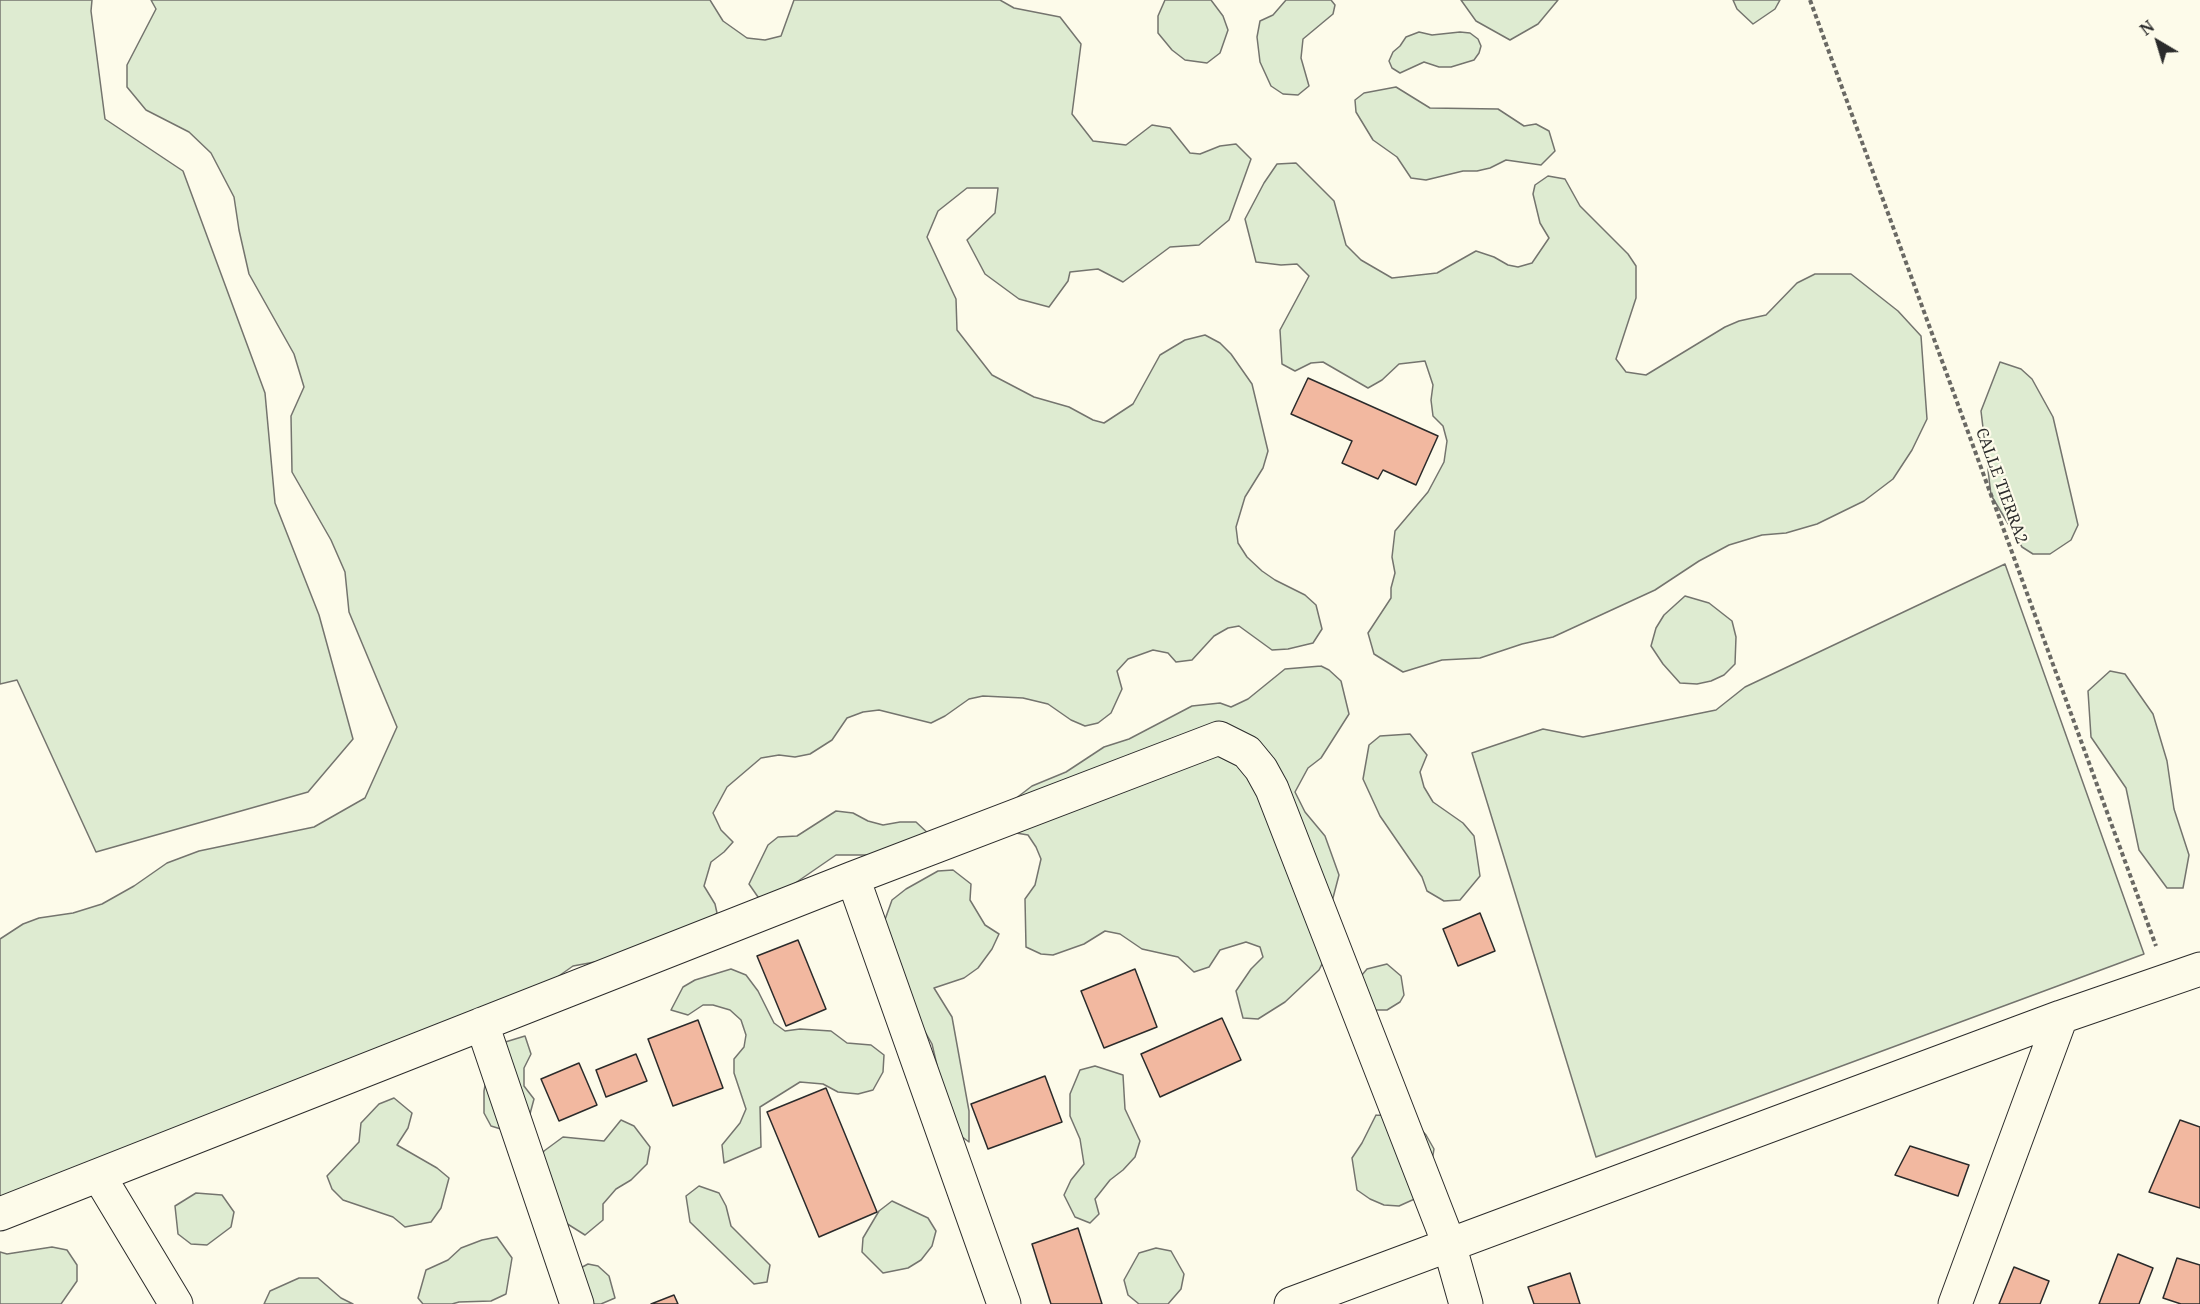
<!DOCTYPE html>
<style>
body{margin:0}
#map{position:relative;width:2200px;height:1304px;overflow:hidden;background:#fdfbea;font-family:"Noto Serif",serif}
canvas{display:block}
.north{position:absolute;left:2128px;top:12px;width:60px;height:60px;-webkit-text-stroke:4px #fdfbea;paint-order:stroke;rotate:322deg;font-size:16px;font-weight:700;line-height:24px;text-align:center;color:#2b2b2b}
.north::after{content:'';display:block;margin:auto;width:21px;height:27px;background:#2b2b2b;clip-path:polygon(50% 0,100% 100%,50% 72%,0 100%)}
</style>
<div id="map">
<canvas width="2200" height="1304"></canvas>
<div class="north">N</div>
</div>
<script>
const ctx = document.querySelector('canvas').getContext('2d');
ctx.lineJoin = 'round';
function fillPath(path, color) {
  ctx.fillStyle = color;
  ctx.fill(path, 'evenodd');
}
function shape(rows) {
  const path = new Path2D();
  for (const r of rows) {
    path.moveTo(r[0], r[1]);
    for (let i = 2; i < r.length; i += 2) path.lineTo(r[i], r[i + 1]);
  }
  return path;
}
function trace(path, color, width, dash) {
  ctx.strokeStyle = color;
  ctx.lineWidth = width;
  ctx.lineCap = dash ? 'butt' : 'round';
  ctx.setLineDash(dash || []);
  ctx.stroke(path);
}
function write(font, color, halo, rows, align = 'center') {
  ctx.font = font + ' "Noto Serif",serif';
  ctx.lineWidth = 4.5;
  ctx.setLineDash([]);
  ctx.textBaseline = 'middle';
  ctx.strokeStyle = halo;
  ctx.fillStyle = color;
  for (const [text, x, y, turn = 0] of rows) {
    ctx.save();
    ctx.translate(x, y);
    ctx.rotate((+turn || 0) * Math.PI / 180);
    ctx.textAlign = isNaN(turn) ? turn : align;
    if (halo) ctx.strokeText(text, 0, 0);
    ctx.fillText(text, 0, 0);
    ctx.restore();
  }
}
const green = shape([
 [0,0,92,0,91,11,105,119,183,171,265,393,275,503,319,615,353,739,308,792,96,852,17,680,0,684,0,0],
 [151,0,710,0,723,21,747,38,765,40,781,36,794,0,1000,0,1014,8,1060,17,1081,44,1072,114,1093,141,1126,145,1152,125,1170,128,1190,153,1200,154,1220,146,1236,144,1251,159,1229,220,1199,245,1170,247,1123,282,1098,269,1070,272,1068,281,1049,307,1019,299,985,274,967,240,995,213,998,188,967,188,938,211,927,237,956,299,957,330,992,375,1034,397,1069,407,1093,420,1104,423,1133,404,1160,355,1185,340,1205,335,1220,343,1231,354,1252,384,1268,451,1263,468,1245,497,1236,527,1238,543,1247,557,1262,571,1275,580,1305,595,1316,605,1322,629,1313,643,1288,649,1272,650,1239,626,1228,628,1214,636,1192,660,1176,662,1168,653,1153,650,1128,659,1117,671,1122,689,1111,713,1098,723,1085,726,1071,720,1048,704,1023,698,983,696,969,699,945,716,931,723,879,710,863,712,847,718,832,740,810,754,795,757,779,755,761,758,727,787,713,813,721,830,733,842,724,852,711,862,704,886,715,904,717,913,665,949,573,966,522,1002,0,1216,0,939,23,924,39,918,73,913,102,904,134,886,167,863,199,851,314,827,365,798,397,727,349,612,345,572,331,540,292,472,291,416,304,387,294,354,249,274,239,230,234,197,211,153,189,132,146,110,127,87,127,65,156,9,151,0],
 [1165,0,1211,0,1223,16,1228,30,1220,53,1207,63,1185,60,1172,50,1158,33,1158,16,1165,0],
 [1286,0,1331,0,1335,5,1333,14,1303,39,1301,58,1309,86,1298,95,1283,94,1271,86,1260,62,1257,37,1260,21,1273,15,1286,0],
 [1461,0,1558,0,1538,24,1510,40,1476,21,1461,0],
 [1733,0,1780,0,1775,9,1753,24,1737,9,1733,0],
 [1419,32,1432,35,1460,32,1470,33,1478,39,1481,46,1479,53,1474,60,1451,67,1439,67,1424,62,1400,73,1392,68,1389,61,1393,52,1400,46,1406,37,1419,32],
 [1396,87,1430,108,1498,109,1524,126,1536,124,1549,131,1555,151,1541,165,1506,160,1490,168,1477,171,1463,171,1426,180,1411,178,1397,157,1373,140,1356,112,1355,100,1364,93,1396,87],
 [1296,163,1334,201,1346,245,1361,260,1392,278,1437,273,1476,251,1494,257,1508,265,1518,267,1532,263,1549,238,1540,223,1533,194,1535,185,1548,176,1565,179,1580,206,1628,254,1636,266,1636,298,1616,359,1626,372,1646,375,1725,327,1739,321,1766,315,1797,283,1815,274,1851,274,1898,311,1921,336,1927,419,1912,450,1893,479,1864,501,1817,524,1786,533,1762,535,1729,545,1699,561,1655,590,1553,637,1522,644,1480,658,1442,660,1403,672,1374,654,1368,633,1391,598,1391,588,1395,573,1392,557,1395,531,1428,492,1444,462,1447,441,1443,426,1433,416,1431,400,1433,385,1425,361,1399,364,1382,380,1368,388,1323,362,1311,363,1295,371,1282,364,1280,330,1309,276,1297,264,1281,265,1256,262,1245,219,1264,183,1277,164,1296,163],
 [2000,362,2021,369,2032,379,2053,417,2078,525,2071,540,2050,554,2033,554,2022,547,1991,495,1981,411,2000,362],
 [2005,564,2144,954,1596,1157,1472,753,1543,729,1583,737,1716,710,1745,687,2005,564],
 [1685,596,1709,603,1732,621,1736,637,1735,664,1724,675,1711,681,1697,684,1680,683,1663,664,1651,646,1656,628,1664,615,1685,596],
 [1321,666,1329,670,1341,681,1349,714,1321,758,1308,768,1295,792,1305,812,1325,836,1339,875,1324,932,1326,956,1319,970,1285,1002,1258,1019,1243,1018,1236,991,1251,969,1263,957,1260,947,1246,942,1220,950,1209,967,1194,972,1178,957,1142,949,1120,934,1105,931,1084,944,1053,955,1041,954,1026,947,1025,899,1035,885,1041,859,1036,847,1028,835,1004,831,998,812,1032,786,1066,772,1104,747,1129,739,1192,706,1220,703,1231,707,1248,699,1285,669,1321,666],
 [2110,671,2125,674,2153,714,2167,761,2174,809,2189,855,2183,888,2167,888,2139,850,2126,788,2091,737,2088,691,2110,671],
 [1410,734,1427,755,1420,772,1424,787,1433,802,1463,823,1474,836,1480,876,1460,900,1444,901,1427,891,1422,877,1380,816,1363,779,1369,745,1380,736,1410,734],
 [836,811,853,813,868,821,883,825,900,822,916,822,932,837,895,855,836,855,775,897,758,897,749,884,768,845,778,837,797,836,836,811],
 [953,870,971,884,970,900,985,925,999,934,992,949,978,968,964,978,934,988,952,1017,969,1111,969,1142,942,1122,943,1091,932,1044,899,986,882,928,892,900,906,889,938,871,953,870],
 [1387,964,1401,976,1404,995,1400,1002,1387,1010,1375,1010,1356,982,1367,969,1387,964],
 [731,969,746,975,758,991,774,1023,785,1031,800,1029,831,1031,847,1043,871,1045,884,1055,883,1072,873,1090,858,1094,838,1092,823,1084,800,1082,760,1107,761,1147,724,1163,722,1145,740,1123,746,1109,734,1073,734,1059,744,1047,746,1035,741,1020,730,1010,713,1005,703,1005,688,1015,671,1010,683,987,695,980,731,969],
 [525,1036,531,1054,524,1068,524,1086,534,1099,527,1125,514,1133,491,1126,484,1113,484,1091,491,1054,502,1043,525,1036],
 [1095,1066,1123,1075,1125,1109,1140,1141,1135,1157,1123,1170,1110,1180,1095,1199,1099,1214,1090,1223,1075,1217,1064,1195,1071,1180,1084,1164,1080,1139,1070,1116,1070,1094,1080,1070,1095,1066],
 [394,1098,412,1113,408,1128,397,1145,437,1168,449,1178,441,1208,431,1222,405,1227,393,1217,343,1200,332,1189,327,1176,359,1142,361,1123,379,1104,394,1098],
 [1376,1115,1410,1117,1426,1135,1434,1149,1428,1185,1419,1197,1399,1206,1384,1205,1370,1199,1357,1190,1352,1158,1362,1143,1376,1115],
 [621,1120,634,1126,650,1147,647,1164,631,1180,616,1189,603,1204,603,1220,585,1235,558,1218,528,1176,544,1151,563,1137,604,1141,621,1120],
 [699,1186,719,1193,726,1206,731,1226,770,1265,767,1282,754,1284,690,1222,686,1196,699,1186],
 [196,1193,222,1195,234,1212,231,1227,207,1245,191,1244,178,1234,175,1206,196,1193],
 [892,1201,928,1218,936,1231,932,1246,921,1260,908,1268,883,1273,862,1252,863,1238,879,1211,892,1201],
 [497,1237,512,1258,506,1294,491,1301,459,1302,452,1304,423,1304,418,1298,426,1270,448,1260,461,1248,482,1240,497,1237],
 [52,1247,67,1250,77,1265,77,1281,61,1304,0,1304,0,1252,7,1254,52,1247],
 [1156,1248,1171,1251,1184,1274,1181,1289,1168,1304,1139,1304,1128,1295,1124,1280,1139,1253,1156,1248],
 [588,1264,598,1266,609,1276,615,1298,601,1304,583,1304,573,1272,588,1264],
 [299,1278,318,1278,341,1298,353,1304,264,1304,270,1291,299,1278]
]);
const building = shape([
 [1308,378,1438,436,1416,485,1383,470,1378,479,1342,463,1352,441,1291,414,1308,378],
 [1480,913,1495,951,1458,966,1443,929,1480,913],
 [798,940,826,1009,786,1026,757,956,798,940],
 [1135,969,1157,1027,1104,1048,1081,991,1135,969],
 [1222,1018,1241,1060,1160,1097,1141,1054,1222,1018],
 [698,1020,723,1088,673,1106,648,1039,698,1020],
 [636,1054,647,1081,606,1097,596,1070,636,1054],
 [579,1063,597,1105,559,1121,541,1079,579,1063],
 [1045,1076,1062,1122,988,1149,971,1104,1045,1076],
 [826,1088,877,1212,819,1237,767,1112,826,1088],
 [2180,1120,2200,1127,2200,1208,2149,1192,2180,1120],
 [1910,1146,1969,1165,1958,1196,1895,1175,1910,1146],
 [1078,1228,1102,1304,1051,1304,1032,1244,1078,1228],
 [2118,1254,2153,1268,2139,1304,2099,1304,2118,1254],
 [2177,1258,2200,1265,2200,1304,2181,1304,2163,1298,2177,1258],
 [2014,1267,2049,1281,2040,1304,1999,1304,2014,1267],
 [1570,1273,1580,1304,1534,1304,1528,1287,1570,1273],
 [674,1295,678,1304,651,1304,674,1295]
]);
const path = shape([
 [1810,0,2156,946]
]);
const minor = shape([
 [853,878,1004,1304],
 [482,1024,577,1304],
 [99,1176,176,1304],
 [0,1214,853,878,1219,738,1247,752,1261,769,1272,789,1449,1244,1466,1304],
 [1291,1304,2061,1017,2200,969],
 [1955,1304,2061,1017]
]);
const streetNames = [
 ["CALLE TIERRA2",2001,486,70]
];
fillPath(green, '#deebd1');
trace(green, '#74746e', 1.5);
fillPath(building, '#f2b8a0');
trace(building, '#2b2b2b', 1.5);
trace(minor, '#2b2b2b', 35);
trace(path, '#6a6964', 4, [4.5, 3]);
trace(minor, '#fdfbea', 33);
write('16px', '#2b2b2b', '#fdfbea', streetNames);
</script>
